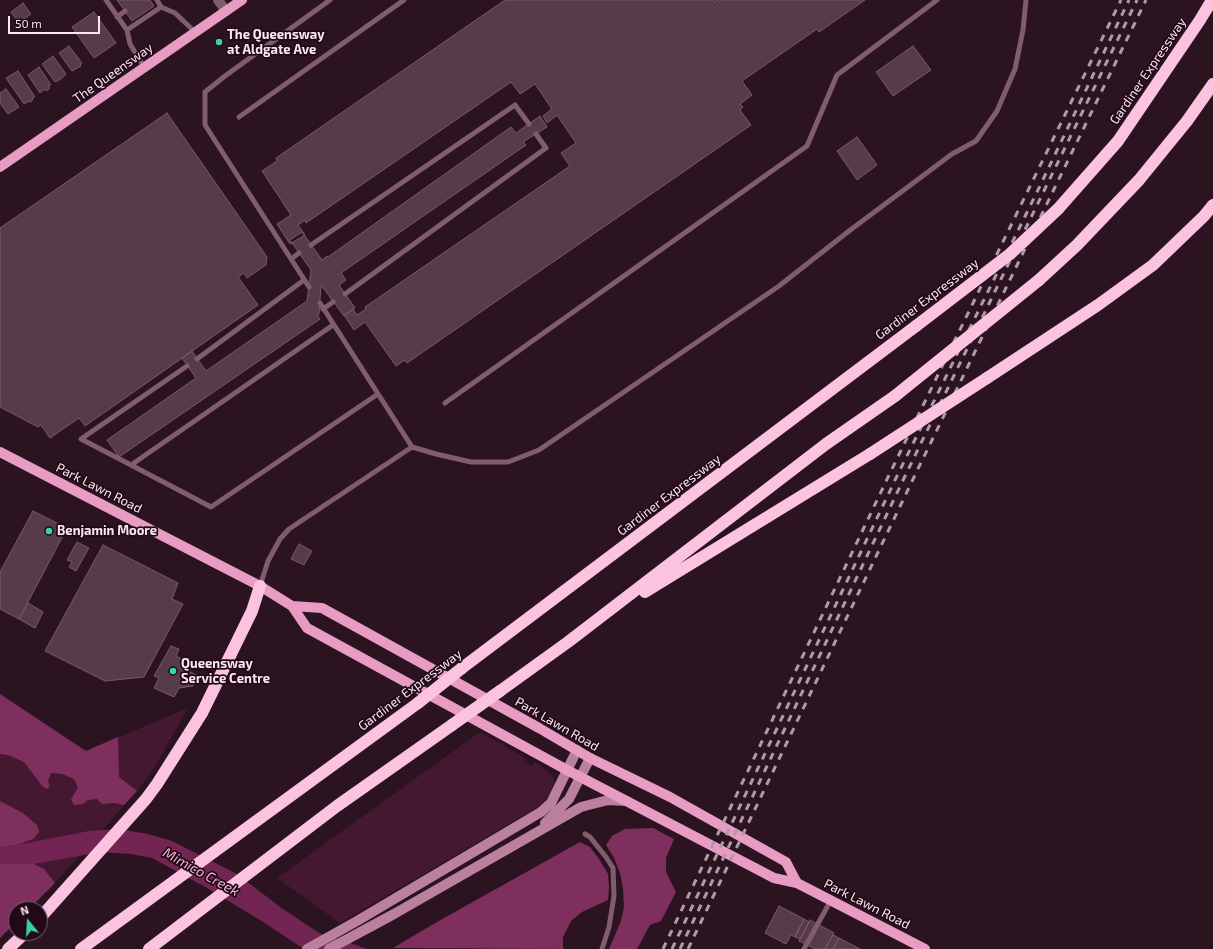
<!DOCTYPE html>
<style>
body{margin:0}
#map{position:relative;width:1213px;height:949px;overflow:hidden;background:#2c1320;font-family:"Exo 2",sans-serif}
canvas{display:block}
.north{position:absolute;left:8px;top:901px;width:40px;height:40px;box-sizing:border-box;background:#220917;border:1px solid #78626e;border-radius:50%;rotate:342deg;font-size:11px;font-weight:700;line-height:16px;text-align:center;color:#fae7f0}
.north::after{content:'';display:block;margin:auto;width:14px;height:18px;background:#39d4a5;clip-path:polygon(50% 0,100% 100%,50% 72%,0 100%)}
.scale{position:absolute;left:8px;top:16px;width:92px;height:18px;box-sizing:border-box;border:2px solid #fae7f0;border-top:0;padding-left:5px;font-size:12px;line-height:14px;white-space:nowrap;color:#fae7f0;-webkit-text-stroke:3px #220917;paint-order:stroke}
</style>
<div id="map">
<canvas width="1213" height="949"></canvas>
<div class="north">N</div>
<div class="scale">50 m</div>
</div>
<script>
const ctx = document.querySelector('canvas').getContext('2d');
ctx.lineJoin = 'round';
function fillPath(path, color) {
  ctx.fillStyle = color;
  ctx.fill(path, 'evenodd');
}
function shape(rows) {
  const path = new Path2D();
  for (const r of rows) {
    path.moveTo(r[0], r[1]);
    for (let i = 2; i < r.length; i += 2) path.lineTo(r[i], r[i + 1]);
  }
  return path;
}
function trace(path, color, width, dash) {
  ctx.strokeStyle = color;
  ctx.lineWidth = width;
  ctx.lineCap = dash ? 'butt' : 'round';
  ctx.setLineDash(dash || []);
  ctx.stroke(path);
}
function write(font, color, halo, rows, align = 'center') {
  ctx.font = font + ' "Exo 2",sans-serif';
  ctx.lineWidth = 3.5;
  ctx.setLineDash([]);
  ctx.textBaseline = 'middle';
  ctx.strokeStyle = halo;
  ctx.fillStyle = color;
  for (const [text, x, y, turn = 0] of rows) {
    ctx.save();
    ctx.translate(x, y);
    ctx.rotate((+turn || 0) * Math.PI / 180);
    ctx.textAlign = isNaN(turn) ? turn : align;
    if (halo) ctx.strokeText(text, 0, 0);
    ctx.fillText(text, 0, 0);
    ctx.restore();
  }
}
const green = shape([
 [0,694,86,751,188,708,153,770,137,791,55,883,29,909,16,909,16,922,0,938],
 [480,732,526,758,524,761,532,766,535,762,551,774,554,778,554,783,552,790,544,802,538,807,340,923,277,878]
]);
const forest = shape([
 [0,694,86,751,118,737,119,777,137,791,124,805,114,803,102,804,97,799,88,800,83,804,74,805,71,799,78,788,74,779,62,774,51,773,48,781,50,786,47,789,43,787,24,762,8,755,0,754],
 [0,801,23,813,37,825,39,832,33,839,17,845,0,847],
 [653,828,674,839,666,858,666,872,676,892,661,921,650,925,637,949,609,949,621,921,624,907,623,889,620,873,614,858,606,845,612,836,625,829],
 [580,842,590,847,599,859,608,874,609,887,608,900,582,912,571,921,563,937,563,948,565,949,393,948,437,922],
 [0,864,34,864,44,869,55,883,29,909,16,909,16,922,0,938]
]);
const water = shape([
 [119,829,148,834,172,841,237,874,280,907,319,933,368,949,304,949,260,920,207,888,152,858,131,854,101,852,34,864,0,864,0,847,17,845,89,831]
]);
const building = shape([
 [117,0,150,0,154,6,132,21,117,0],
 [505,0,713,0,714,2,717,0,865,0,819,32,817,29,742,81,752,95,740,104,743,107,740,110,751,125,407,363,405,360,396,366,365,322,354,330,344,315,353,309,357,315,366,309,365,307,570,166,561,153,576,143,557,115,547,123,543,116,552,109,535,84,520,94,511,82,306,223,305,220,298,225,305,235,290,244,277,224,291,215,262,171,277,161,276,158,505,0],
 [23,3,31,14,19,23,11,12,23,3],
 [94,12,116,43,94,58,72,27,94,12],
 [69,46,82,63,80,65,81,66,72,71,59,53,69,46],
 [913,46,931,70,893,96,876,72,913,46],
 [53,56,66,74,61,79,55,82,42,64,53,56],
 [39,67,51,85,48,86,50,88,46,91,45,89,40,93,28,75,39,67],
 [18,71,35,97,32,98,33,100,30,102,29,101,24,104,6,78,18,71],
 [6,89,19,107,8,114,0,103,0,93,6,89],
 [167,113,267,257,266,265,247,278,244,273,238,277,258,305,85,426,79,418,50,438,41,425,38,427,0,407,0,228,167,113],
 [540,116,547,127,523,142,526,145,341,273,346,280,339,285,355,308,344,316,321,285,319,314,317,315,320,319,119,457,107,440,196,378,182,358,192,351,206,371,307,301,311,270,290,240,302,232,322,260,327,256,328,257,511,127,516,133,540,116],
 [857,137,877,165,857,180,837,151,857,137],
 [33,511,67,528,19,619,0,609,0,572,33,511],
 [77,542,89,548,76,571,69,567,72,562,67,560,77,542],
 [299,544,312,551,304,565,291,559,299,544],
 [103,545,178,583,172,599,183,604,144,677,105,681,45,651,103,545],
 [28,603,43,612,35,628,19,619,28,603],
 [171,646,179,649,176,656,183,660,179,666,198,676,193,686,179,688,174,697,154,688,159,678,154,676,171,646],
 [779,906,804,919,795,937,791,935,786,944,765,933,779,906],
 [804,919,809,922,800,939,795,937,804,919],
 [810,920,834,933,825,949,815,949,799,941,810,920],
 [833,935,839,938,833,949,825,949,833,935],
 [839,938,860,949,833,949,839,938]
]);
const highwayTunnel = shape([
 [1210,0,1213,17]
]);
const lane = shape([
 [106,0,127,30,130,44,144,67],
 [161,7,175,13,195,32],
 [117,17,125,11],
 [127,30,161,7,157,0],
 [239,117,404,0],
 [311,245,515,105,529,124],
 [291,259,299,253],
 [309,287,205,125,205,92,225,76,330,0],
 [345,294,546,148,536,134],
 [320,303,412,447,436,454,471,462,508,462,539,450,779,286,849,231,952,154,976,141,997,111,1015,69,1023,30,1026,0],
 [323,309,333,302],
 [333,325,131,465,211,507,378,394],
 [197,359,304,280],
 [445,403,807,146,837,75,937,0],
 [131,465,81,439,187,366],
 [260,586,268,561,280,539,289,529,412,447],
 [585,834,590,837,606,857,613,868,614,896,609,927,602,949],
 [804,949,831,900]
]);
const street = shape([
 [218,0,226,11]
]);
const secondary = shape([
 [545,823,569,799,590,758],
 [307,949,357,921,541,812,551,803,577,750],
 [329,949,394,914,581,807,608,800,627,801]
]);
const primary = shape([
 [0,167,242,0],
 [0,452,260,586,292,606,307,628,567,770,774,878,797,883,925,949],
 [292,606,322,608,539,728,590,758,670,797,786,862,797,883]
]);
const highway = shape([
 [1058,209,1118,141,1200,20,1212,0],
 [1039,280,1077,245,1139,180,1187,121,1213,84],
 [987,378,1098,305,1153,265,1204,216,1213,205],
 [645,592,870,454],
 [462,668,916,326],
 [500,691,568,642,826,444,895,396],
 [40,918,146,799,157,784,202,713,252,611,260,586],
 [8,949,25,933],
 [81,949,418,703],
 [149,949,337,806,452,725]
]);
const rail = shape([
 [663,949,890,473,1121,0],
 [672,949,897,476,1038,190,1129,0],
 [680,949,906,474,1137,0],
 [688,949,916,473,1146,0]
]);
const highwayBridge = shape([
 [916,326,1010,254,1058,209],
 [895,396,1039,280],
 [870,454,987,378],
 [418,703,462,668],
 [452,725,500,691]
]);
const markers = [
 [219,42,4,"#39d4a5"],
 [49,531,4,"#39d4a5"],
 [173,671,4,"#39d4a5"]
];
const poiNames = [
 ["The Queensway",227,35],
 ["at Aldgate Ave",227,50],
 ["Benjamin Moore",57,531],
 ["Queensway",181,664],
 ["Service Centre",181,679]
];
const streetNames = [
 ["Gardiner Expressway",1148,71,-56],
 ["The Queensway",113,73,-35],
 ["Gardiner Expressway",927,299,-37],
 ["Park Lawn Road",99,488,27],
 ["Gardiner Expressway",669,495,-37],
 ["Gardiner Expressway",410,690,-37],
 ["Park Lawn Road",557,724,30],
 ["Park Lawn Road",867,904,27]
];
const waterNames = [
 ["Mimico Creek",201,872,29]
];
fillPath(green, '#441831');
fillPath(forest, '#7e2f5d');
fillPath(water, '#722552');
fillPath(building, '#583b4a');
trace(building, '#785968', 1);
trace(highwayTunnel, '#4b333f', 12, [12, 6]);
trace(lane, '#815c6e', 5);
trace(street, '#815c6e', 10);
trace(secondary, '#bb809e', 10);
trace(primary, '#e89cc3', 10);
trace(highway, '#fbc3df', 12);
trace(rail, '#b09ba5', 3, [7, 7]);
trace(highwayBridge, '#fbc3df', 12);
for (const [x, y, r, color] of markers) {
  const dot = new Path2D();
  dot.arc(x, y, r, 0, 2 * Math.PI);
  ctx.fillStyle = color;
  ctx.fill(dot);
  trace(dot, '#220917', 1.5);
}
write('bold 13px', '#fae7f0', '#220917', poiNames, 'left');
write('13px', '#fae7f0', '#220917', streetNames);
write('italic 14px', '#f6b2d4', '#220917', waterNames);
</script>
